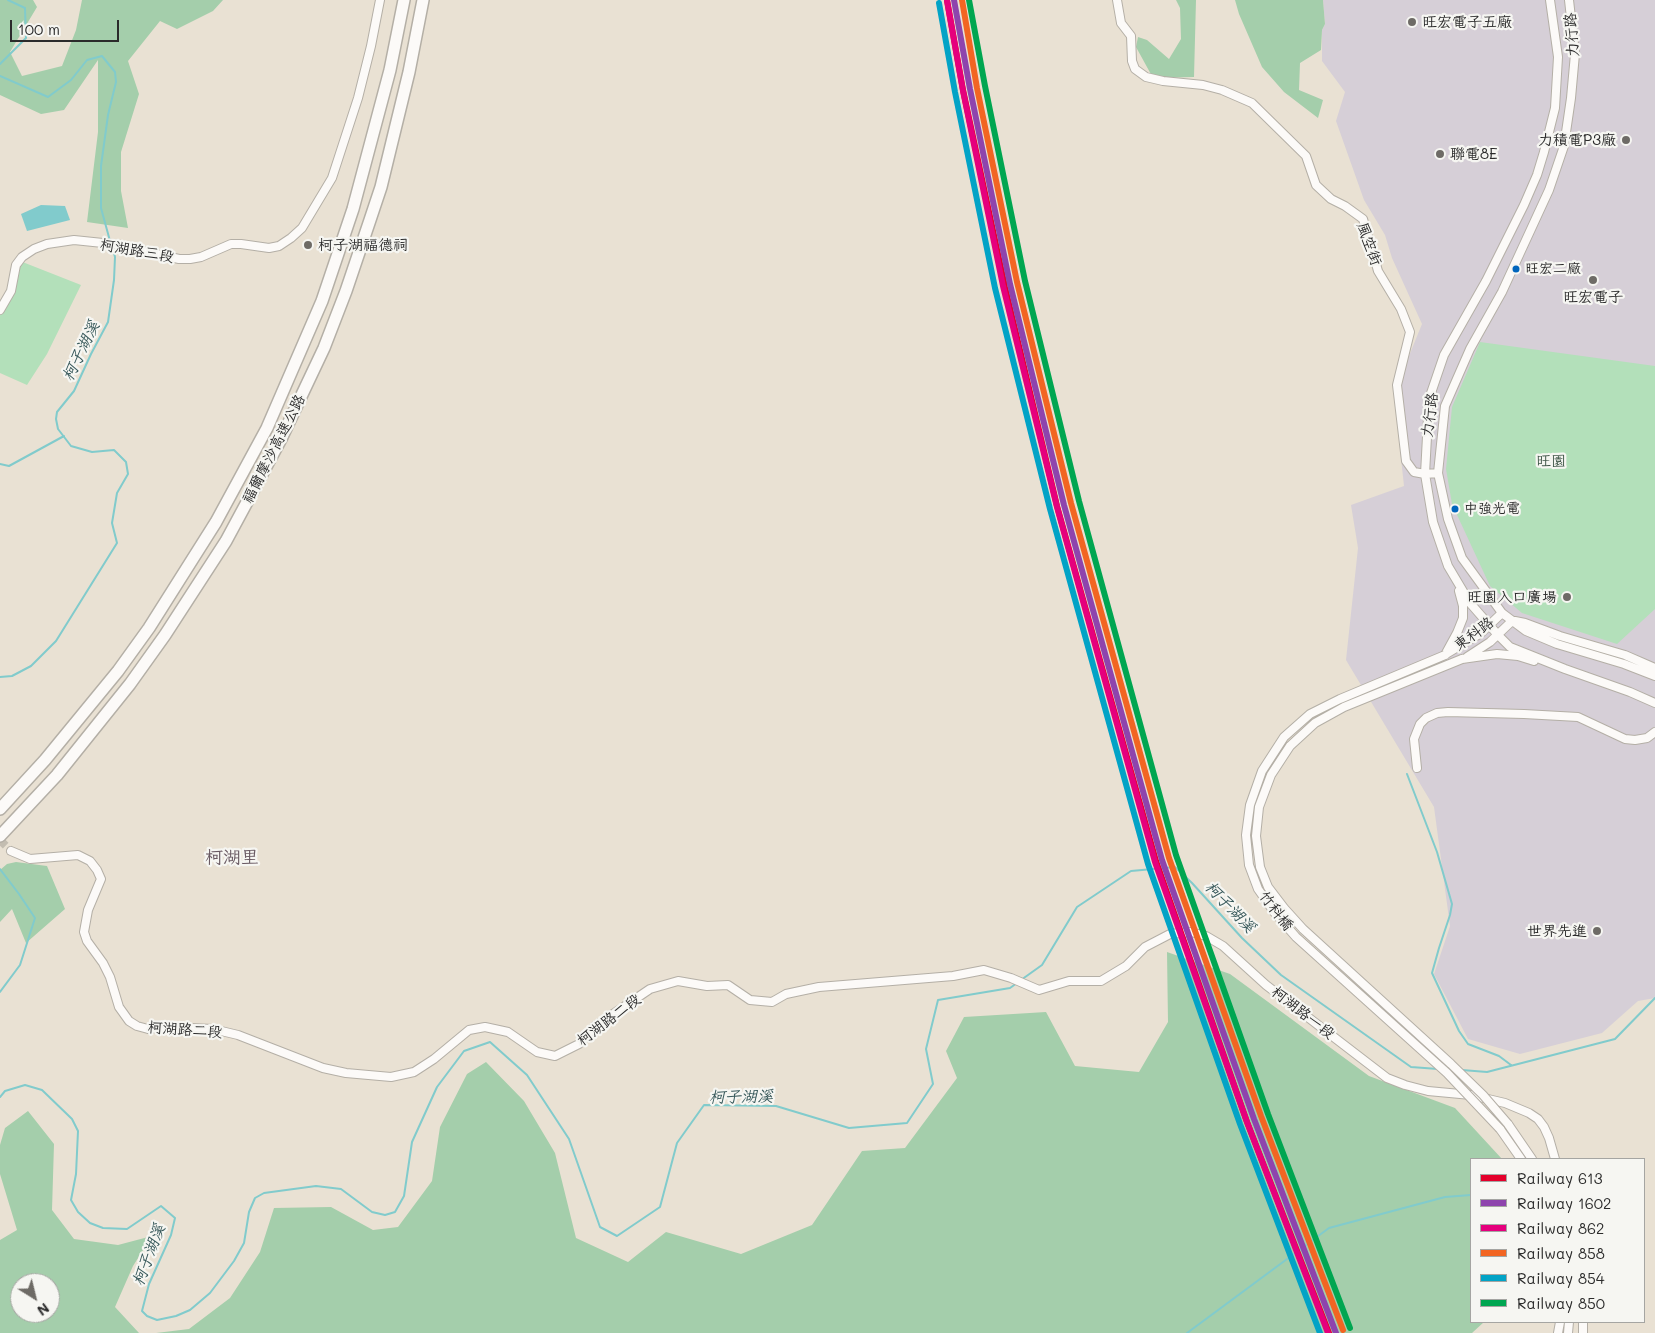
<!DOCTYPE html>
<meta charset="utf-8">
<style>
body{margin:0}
#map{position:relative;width:1655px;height:1333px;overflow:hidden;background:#e9e1d3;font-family:Mali,sans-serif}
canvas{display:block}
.legend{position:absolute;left:1470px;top:1158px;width:175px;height:165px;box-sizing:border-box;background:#f6f6f2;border:1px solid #a5a5a2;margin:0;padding:6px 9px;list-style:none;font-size:15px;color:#2b2b2b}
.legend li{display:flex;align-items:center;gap:10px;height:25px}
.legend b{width:25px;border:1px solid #a5a5a2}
.north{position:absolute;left:10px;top:1273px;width:50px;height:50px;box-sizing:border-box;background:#f6f6f2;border:1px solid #a5a5a2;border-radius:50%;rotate:144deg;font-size:14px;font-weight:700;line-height:20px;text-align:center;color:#2b2b2b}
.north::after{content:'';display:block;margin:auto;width:18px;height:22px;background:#6e6b66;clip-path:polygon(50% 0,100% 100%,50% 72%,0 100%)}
.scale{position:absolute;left:10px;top:20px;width:109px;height:22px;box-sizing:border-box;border:2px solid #2b2b2b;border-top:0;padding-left:6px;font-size:15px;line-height:18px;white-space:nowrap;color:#2b2b2b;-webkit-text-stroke:4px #f6f6f2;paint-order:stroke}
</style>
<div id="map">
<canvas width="1655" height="1333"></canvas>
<ul class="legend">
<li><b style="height:6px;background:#e4002b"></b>Railway 613</li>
<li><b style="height:6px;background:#8e44ad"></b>Railway 1602</li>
<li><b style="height:6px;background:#e5007d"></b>Railway 862</li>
<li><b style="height:6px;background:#f26522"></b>Railway 858</li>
<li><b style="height:6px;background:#02a3c6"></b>Railway 854</li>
<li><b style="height:6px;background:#00a651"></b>Railway 850</li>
</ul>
<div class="north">N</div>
<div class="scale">100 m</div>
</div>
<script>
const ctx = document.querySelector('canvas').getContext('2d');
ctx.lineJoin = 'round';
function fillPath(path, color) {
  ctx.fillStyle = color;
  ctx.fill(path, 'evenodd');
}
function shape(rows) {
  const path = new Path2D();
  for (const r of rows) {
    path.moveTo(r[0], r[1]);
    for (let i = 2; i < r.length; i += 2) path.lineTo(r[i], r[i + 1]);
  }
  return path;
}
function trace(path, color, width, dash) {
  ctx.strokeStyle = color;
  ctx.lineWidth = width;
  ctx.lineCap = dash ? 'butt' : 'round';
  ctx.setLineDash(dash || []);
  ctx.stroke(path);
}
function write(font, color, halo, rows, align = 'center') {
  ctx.font = font + ' Mali,"LXGW WenKai TC",sans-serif';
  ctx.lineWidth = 4.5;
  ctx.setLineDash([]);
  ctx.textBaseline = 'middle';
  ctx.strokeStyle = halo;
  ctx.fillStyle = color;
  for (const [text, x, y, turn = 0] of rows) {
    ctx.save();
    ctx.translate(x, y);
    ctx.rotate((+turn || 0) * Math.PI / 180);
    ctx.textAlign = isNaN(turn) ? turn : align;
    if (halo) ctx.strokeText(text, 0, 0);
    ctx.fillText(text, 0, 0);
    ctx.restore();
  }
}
const industrial = shape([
 [1323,0,1655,0,1655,998,1638,1001,1602,1033,1520,1054,1468,1039,1434,974,1450,926,1434,807,1346,660,1358,548,1351,505,1404,486,1394,393,1422,324,1392,258,1385,235,1364,200,1336,121,1345,92,1322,61,1322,30,1325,24]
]);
const green = shape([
 [20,261,81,285,47,354,27,385,0,373,0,312,9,301,17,283],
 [1480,342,1655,366,1655,609,1617,644,1522,613,1490,586,1452,504,1446,469,1452,407]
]);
const forest = shape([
 [0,0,33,0,37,7,10,52,22,76,62,66,76,30,82,0,223,0,213,11,177,29,160,21,128,61,139,94,121,152,121,191,128,228,87,222,98,132,98,60,64,110,41,114,0,95],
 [1176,0,1196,0,1194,77,1153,78,1136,47,1138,37,1147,40,1169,59,1181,39,1180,8],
 [1235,0,1323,0,1325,24,1322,30,1321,50,1300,63,1299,90,1323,100,1318,118,1284,92,1262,67,1239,14],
 [16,862,47,866,65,909,26,943,12,909,0,922,0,870,7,864],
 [1167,952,1230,974,1369,1076,1455,1108,1502,1159,1471,1159,1471,1322,1484,1322,1472,1333,156,1333,189,1329,230,1298,260,1252,274,1208,331,1207,373,1230,398,1227,432,1181,440,1127,467,1074,486,1062,524,1101,555,1153,576,1238,628,1262,666,1232,741,1254,812,1225,862,1151,905,1148,957,1078,946,1051,964,1017,1046,1012,1075,1066,1139,1072,1168,1022],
 [28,1111,54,1144,52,1210,74,1239,118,1245,152,1236,133,1266,115,1307,139,1333,0,1333,0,1240,17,1230,0,1174,0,1145,5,1128],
 [20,1283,50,1283,50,1313,20,1313]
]);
const water = shape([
 [41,205,65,206,70,220,27,231,21,214]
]);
const stream = shape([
 [0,64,26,38,25,8,8,0],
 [0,76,48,97,71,80,87,60,102,56,115,72,116,82,108,115,101,166,101,208,110,241],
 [0,464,9,466,64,436],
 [0,677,12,676,31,666,56,641,117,543,112,523,117,493,128,474,126,462,114,450,92,452,71,446,58,429,56,419,57,412,74,391,91,354,108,322,114,280,115,257,112,245],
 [1407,774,1437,852,1452,904,1450,915,1439,948,1432,973,1459,1031,1468,1044,1499,1056,1511,1065],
 [0,869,19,894,35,918,20,965,0,992],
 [1021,980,1042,965,1077,907,1131,871,1175,867,1192,883,1242,938,1281,975,1411,1067,1438,1069],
 [1462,1070,1487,1072,1615,1039,1655,998],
 [0,1097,5,1091,25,1085,42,1090,72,1119,78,1131,76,1174,71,1200,78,1212,90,1223,103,1228,127,1229,161,1206,175,1218,171,1235,149,1284,142,1311,147,1316,157,1320,176,1316,190,1310,210,1293,234,1261,244,1243,249,1212,255,1198,264,1193,316,1186,341,1189,372,1212,385,1215,395,1212,404,1196,412,1142,437,1087,464,1051,490,1042,527,1075,569,1139,600,1227,617,1236,660,1207,677,1143,704,1105,776,1106,849,1128,907,1123,933,1084,926,1049,938,1000,1010,988,1017,983],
 [1187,1333,1329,1228,1445,1197,1471,1195]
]);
const minorTunnel = shape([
 [0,840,11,851]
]);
const minor = shape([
 [1117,0,1121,23,1131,36,1132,61,1135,69,1146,77,1163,81,1203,85,1222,90,1252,103,1306,156,1316,185,1331,199,1345,206,1363,219,1378,271,1401,309,1410,332,1397,385,1406,461,1414,472,1425,474,1438,473],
 [1550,0,1558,57,1555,108,1544,152,1537,175,1524,205,1486,281,1444,355,1429,399,1425,474,1433,522,1448,566,1470,603,1498,635,1510,647,1565,669,1630,692,1655,703],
 [1569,0,1575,54,1571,98,1564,146,1549,190,1502,292,1470,349,1445,406,1438,473,1448,519,1462,558,1502,613,1526,631,1557,644,1624,664,1655,676],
 [0,310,11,291,16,265,22,257,34,249,47,244,74,240,122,245,143,251,179,259,190,259,201,257,231,244,241,244,269,248,279,246,291,238,302,228,332,178,358,98,371,46,380,0],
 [1515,621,1525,623,1560,636,1625,655,1655,668],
 [1446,654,1481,633,1502,613],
 [1445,655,1457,633,1463,618,1463,606,1459,591],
 [1467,657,1490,642,1512,621],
 [1462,659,1497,654,1518,656,1534,661],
 [1417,768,1414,739,1420,724,1426,718,1437,713,1448,712,1524,714,1578,717,1625,739,1635,740,1647,738,1655,732],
 [11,851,30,859,78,855,90,861,97,870,101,879,88,910,84,932,87,941,103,963,110,977,119,1007,129,1021,137,1026,148,1029,169,1027,213,1029,238,1035,323,1068,346,1073,391,1077,414,1072,434,1059,469,1030,485,1027,508,1032,537,1052,555,1056,579,1044,594,1027,650,989,678,981,707,986,728,985,750,1000,772,1002,786,994,819,987,953,976,984,970,1011,978,1039,990,1069,981,1101,981,1126,966,1145,947,1170,934,1191,932,1206,936,1223,946,1266,985,1387,1078,1405,1085,1428,1091,1471,1095,1505,1103,1529,1113,1538,1119,1544,1127,1549,1138,1555,1159],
 [1508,1124,1532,1159],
 [1500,1129,1521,1159],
 [1583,1322,1583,1333],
 [1558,1333,1560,1322],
 [1568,1333,1569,1322]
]);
const highway = shape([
 [0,809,45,760,118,671,149,628,216,522,267,428,322,301,353,209,390,70,404,0],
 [0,836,57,775,130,684,165,635,226,541,281,439,324,348,346,291,370,220,381,187,409,72,423,0]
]);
const minorBridge = shape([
 [1445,655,1340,699,1310,714,1284,737,1262,771,1250,805,1246,835,1249,865,1258,889,1274,912,1296,937,1447,1073,1500,1129],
 [1462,659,1344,707,1315,723,1290,746,1271,775,1259,807,1256,836,1260,867,1268,887,1284,908,1303,929,1451,1064,1483,1095,1508,1124]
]);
const rail1 = shape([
 [947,0,963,90,1005,287,1057,506,1156,861,1247,1122,1329,1333]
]);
const rail2 = shape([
 [954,0,970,89,1010,284,1064,505,1162,860,1254,1119,1336,1333]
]);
const rail3 = shape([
 [947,1,963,91,1003,286,1057,507,1155,862,1247,1122,1328,1333]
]);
const rail4 = shape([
 [962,0,977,88,1017,282,1071,503,1169,858,1261,1116,1343,1330]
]);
const rail5 = shape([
 [939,3,955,92,995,288,1050,509,1148,864,1240,1124,1320,1333]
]);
const rail6 = shape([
 [969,0,985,86,1025,281,1079,501,1176,855,1268,1114,1350,1328]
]);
const markers = [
 [1412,22,5,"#6e6b66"],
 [1626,140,5,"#6e6b66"],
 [1440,154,5,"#6e6b66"],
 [308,245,5,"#6e6b66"],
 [1516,269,4.5,"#0065bd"],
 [1593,280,5,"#6e6b66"],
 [1455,509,4.5,"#0065bd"],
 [1567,597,5,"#6e6b66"],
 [1597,931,5,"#6e6b66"]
];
const busNames = [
 ["旺宏二廠",1525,269],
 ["中強光電",1464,509]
];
const poiNames = [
 ["旺宏電子五廠",1422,22],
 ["力積電P3廠",1616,140,"right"],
 ["聯電8E",1450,154],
 ["柯子湖福德祠",318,245],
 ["旺宏電子",1593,297,"center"],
 ["旺園入口廣場",1557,597,"right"],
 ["世界先進",1587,931,"right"]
];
const streetNames = [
 ["力行路",1572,35,-94],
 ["風空街",1369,244,70],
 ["柯湖路三段",137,251,10],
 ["力行路",1430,415,-83],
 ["福爾摩沙高速公路",274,449,-63],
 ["東科路",1474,634,-36],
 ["竹科橋",1276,911,52],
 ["柯湖路一段",1303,1013,38],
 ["柯湖路二段",609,1020,-37],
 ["柯湖路二段",185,1030,4]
];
const parkNames = [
 ["旺園",1551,461]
];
const waterNames = [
 ["柯子湖溪",81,351,-64],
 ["柯子湖溪",1230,907,46],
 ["柯子湖溪",741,1097,-1],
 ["柯子湖溪",149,1255,-69]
];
const quarterNames = [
 ["柯湖里",232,857]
];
fillPath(industrial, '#d6cfd7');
fillPath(green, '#b3e0ba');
fillPath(forest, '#a4ceab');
fillPath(water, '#81cbcc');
trace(stream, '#81cbcc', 2);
trace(minorTunnel, '#c3bdb1', 8, [8, 4]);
trace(minor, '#b4afa6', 10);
trace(highway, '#b4afa6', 14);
trace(minor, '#fcfaf8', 8);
trace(highway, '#fcfaf8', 11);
trace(minorBridge, '#b4afa6', 10, []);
trace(minorBridge, '#fcfaf8', 8);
trace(rail1, '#e4002b', 6);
trace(rail2, '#8e44ad', 6);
trace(rail3, '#e5007d', 6);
trace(rail4, '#f26522', 6);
trace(rail5, '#02a3c6', 6);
trace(rail6, '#00a651', 6);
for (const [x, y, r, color] of markers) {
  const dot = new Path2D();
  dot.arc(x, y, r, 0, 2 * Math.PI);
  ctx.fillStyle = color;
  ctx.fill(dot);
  trace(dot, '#f6f6f2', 2);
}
write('14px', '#2b2b2b', '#f6f6f2', busNames, 'left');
write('15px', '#2b2b2b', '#f6f6f2', poiNames, 'left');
write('15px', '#2b2b2b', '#f6f6f2', streetNames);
write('15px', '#42584a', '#f6f6f2', parkNames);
write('italic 16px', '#37585a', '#f6f6f2', waterNames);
write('18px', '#695962', '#f6f6f2', quarterNames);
</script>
